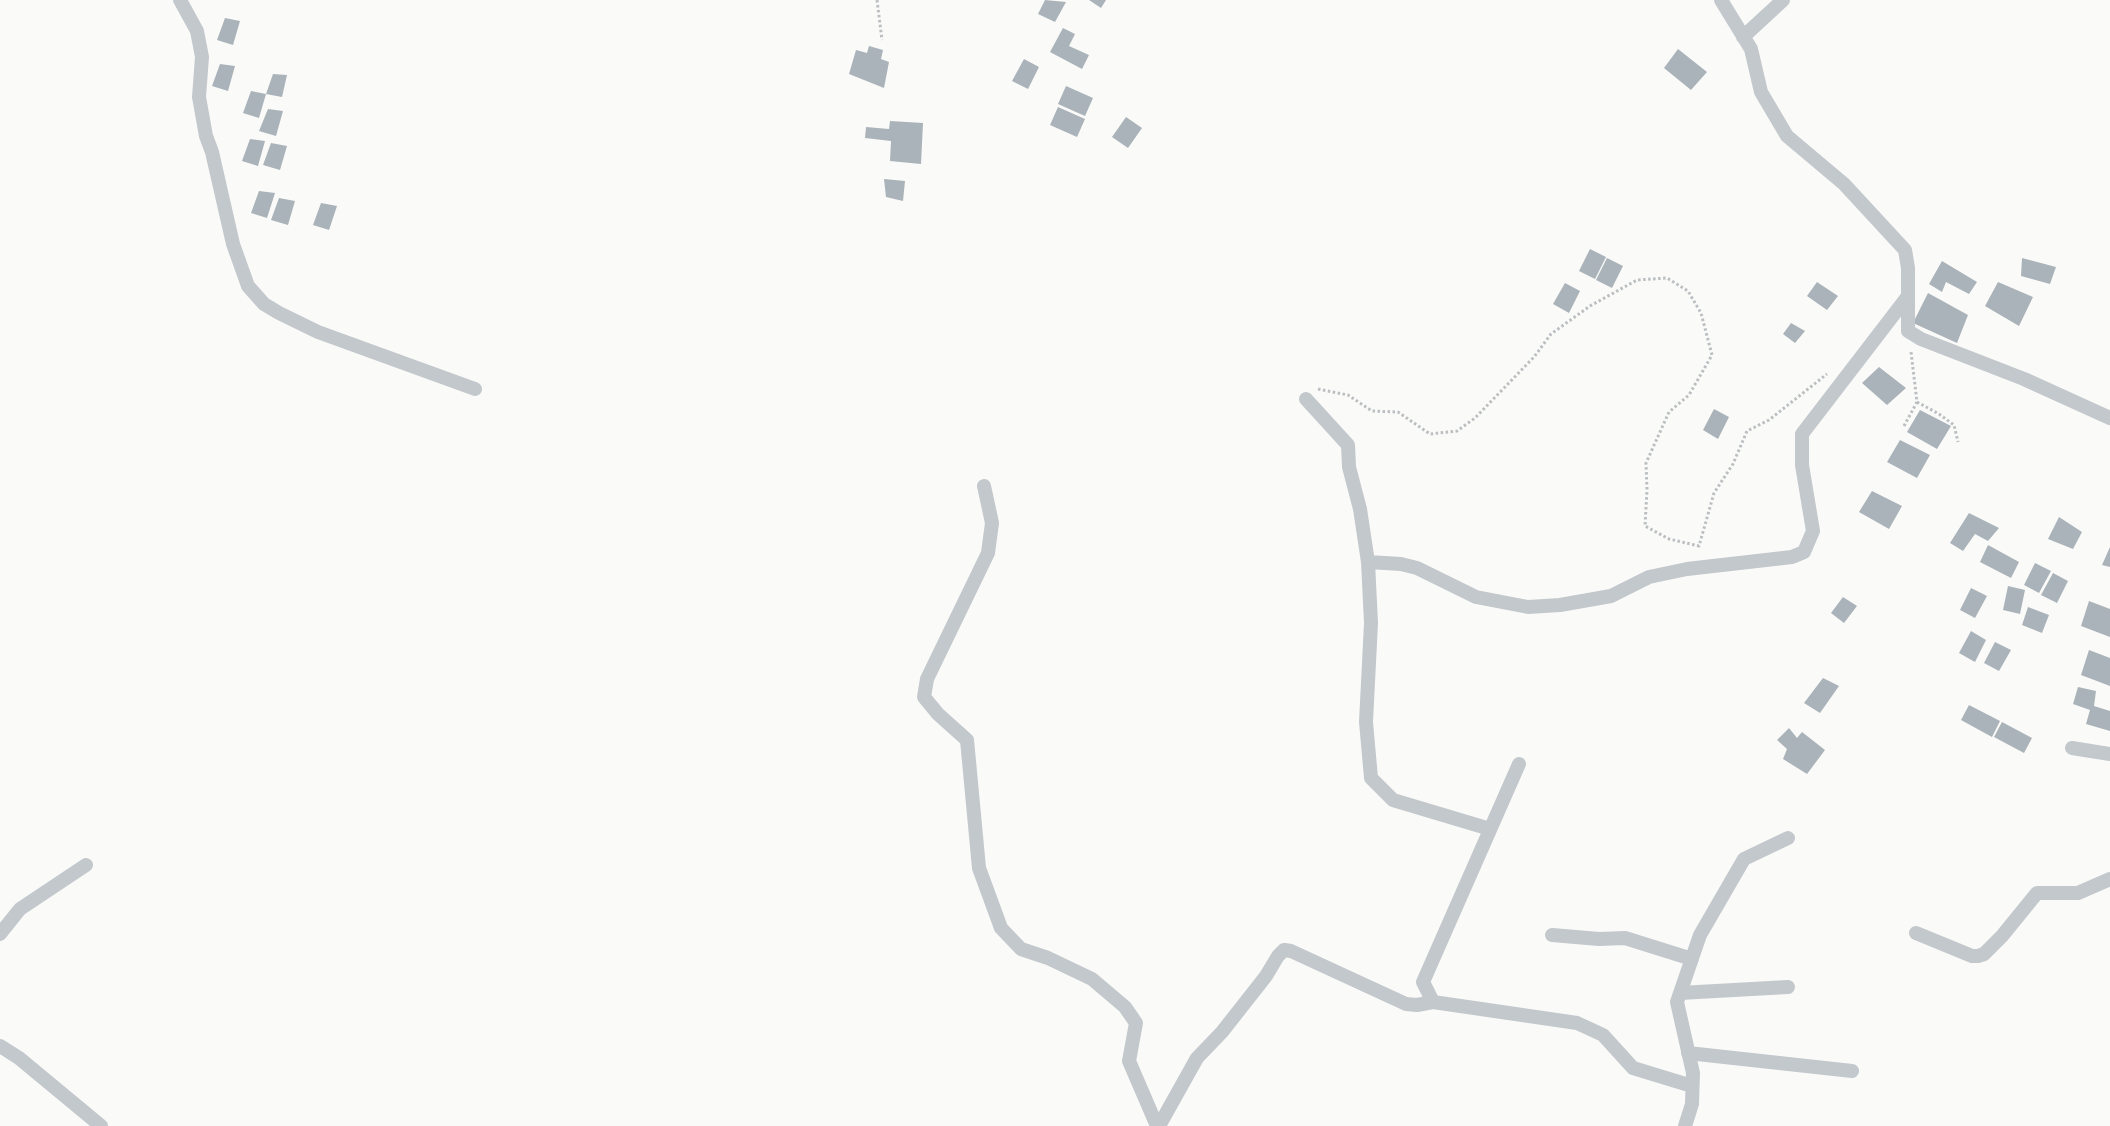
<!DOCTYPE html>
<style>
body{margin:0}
canvas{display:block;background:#fafaf8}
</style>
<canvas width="2110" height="1126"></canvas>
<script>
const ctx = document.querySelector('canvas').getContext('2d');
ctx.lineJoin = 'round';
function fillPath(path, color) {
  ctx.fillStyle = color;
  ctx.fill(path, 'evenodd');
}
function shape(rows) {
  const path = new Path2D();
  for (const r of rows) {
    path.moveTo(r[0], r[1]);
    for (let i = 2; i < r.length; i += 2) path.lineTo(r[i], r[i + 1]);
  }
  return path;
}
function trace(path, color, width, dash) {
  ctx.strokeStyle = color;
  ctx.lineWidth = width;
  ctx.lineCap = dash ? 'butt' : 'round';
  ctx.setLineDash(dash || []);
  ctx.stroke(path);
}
const building = shape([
 [1045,0,1066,2,1055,22,1038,14],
 [1089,0,1106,0,1101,8],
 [225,18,240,21,233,45,217,40],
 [1063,28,1075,34,1069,46,1089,55,1082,69,1050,52],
 [869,46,883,50,881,59,889,62,884,88,849,74,856,50,867,53],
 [1678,49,1707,72,1691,90,1664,68],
 [1024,59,1039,67,1028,89,1012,81],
 [220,64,235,66,228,91,212,86],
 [273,74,287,75,282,97,266,94],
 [1066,86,1093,98,1085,116,1058,104],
 [251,91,266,94,259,118,243,113],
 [1058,107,1085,119,1077,137,1050,125],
 [268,109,283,111,276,136,259,131],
 [1126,117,1142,128,1128,148,1112,137],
 [890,121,923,123,921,164,890,161,891,141,865,138,866,127,889,129],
 [250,139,265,141,258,166,242,161],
 [271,143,287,146,280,170,263,165],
 [884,179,905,181,903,201,886,197],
 [259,191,275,193,267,218,251,213],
 [279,198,295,201,288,225,271,220],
 [321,203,337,206,329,230,313,225],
 [1590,249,1606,257,1595,279,1579,271],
 [1607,258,1623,266,1612,288,1596,280],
 [2022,258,2056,267,2050,284,2021,276],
 [1942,261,1977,282,1969,294,1946,282,1942,292,1929,284],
 [1817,282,1838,296,1827,310,1807,296],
 [1998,282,2033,297,2019,326,1985,306],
 [1565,283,1580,291,1569,313,1553,304],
 [1928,293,1968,315,1957,343,1913,323],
 [1791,323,1805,331,1795,343,1783,334],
 [1879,367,1906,388,1887,405,1862,383],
 [1714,409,1729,417,1718,439,1703,430],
 [1920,410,1951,426,1937,449,1907,432],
 [1900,440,1930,455,1917,478,1887,462],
 [1872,491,1902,506,1889,529,1859,512],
 [1969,513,1999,528,1988,541,1975,534,1963,551,1950,543],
 [2059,517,2082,532,2073,549,2048,539],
 [1988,545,2019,562,2011,578,1980,562],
 [2110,547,2110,567,2102,565],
 [2035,563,2051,571,2039,593,2024,585],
 [2053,573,2068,581,2057,603,2041,595],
 [2008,586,2025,590,2020,614,2003,610],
 [1971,588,1987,596,1975,618,1960,610],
 [1843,597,1857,606,1844,623,1831,613],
 [2089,601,2110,609,2110,637,2081,626],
 [2028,607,2049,615,2042,633,2022,625],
 [1971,631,1986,640,1975,662,1959,653],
 [1995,642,2011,650,1999,671,1984,663],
 [2089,650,2110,658,2110,686,2081,675],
 [1823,678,1839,686,1820,713,1804,703],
 [2078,687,2096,691,2094,706,2110,711,2110,731,2086,724,2090,710,2073,704],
 [1969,705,2000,721,1992,737,1961,720],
 [2002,722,2032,738,2024,753,1994,737],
 [1789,728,1797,738,1802,732,1825,750,1807,774,1783,759,1787,749,1777,740]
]);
const path = shape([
 [877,0,882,40],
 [1318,389,1348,395,1372,411,1398,412,1430,434,1457,431,1475,418,1534,357,1551,334,1590,306,1637,280,1667,278,1688,291,1701,313,1712,355,1689,395,1669,412,1646,463,1647,490,1645,526,1669,539,1699,546,1714,493,1733,464,1747,431,1769,420,1827,374],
 [1917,402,1939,414,1954,425,1958,442],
 [1904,426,1917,402,1911,352]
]);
const street = shape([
 [180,0,197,31,202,57,199,97,206,136,212,152,233,244,248,286,264,304,279,313,318,332,475,389],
 [1721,0,1751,49,1761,92,1787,136,1844,184,1905,250,1908,268,1908,331,1921,339,2024,379,2110,418],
 [1743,37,1783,0],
 [1306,399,1348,445,1349,467,1360,509,1368,562,1401,564,1417,568,1476,597,1528,607,1560,605,1611,596,1649,577,1687,569,1792,557,1804,552,1813,531,1802,465,1802,434,1908,296],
 [984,486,992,523,988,553,927,679,924,697,938,714,967,740,979,868,1001,928,1021,949,1048,958,1092,979,1125,1007,1136,1023,1129,1061,1157,1126],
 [1368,562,1371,623,1366,722,1371,778,1393,800,1490,829],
 [2072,748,2110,754],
 [1916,933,1972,956,1978,956,1984,954,2002,936,2037,893,2078,893,2110,879],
 [0,934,20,909,86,865],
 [1552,935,1599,939,1625,938,1692,959],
 [1680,993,1788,987],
 [1433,1002,1423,982,1519,764],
 [0,1046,19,1058,101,1126],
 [1688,1053,1852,1071],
 [1159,1126,1197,1058,1222,1032,1266,976,1278,956,1284,950,1291,951,1406,1004,1417,1005,1433,1002,1577,1023,1603,1035,1633,1068,1692,1086],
 [1685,1126,1692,1104,1693,1073,1677,1002,1700,935,1744,859,1788,838]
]);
fillPath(building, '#aab3b9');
trace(path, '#bbbfc2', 3, [2.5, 2.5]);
trace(street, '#c3c8cc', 14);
</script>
